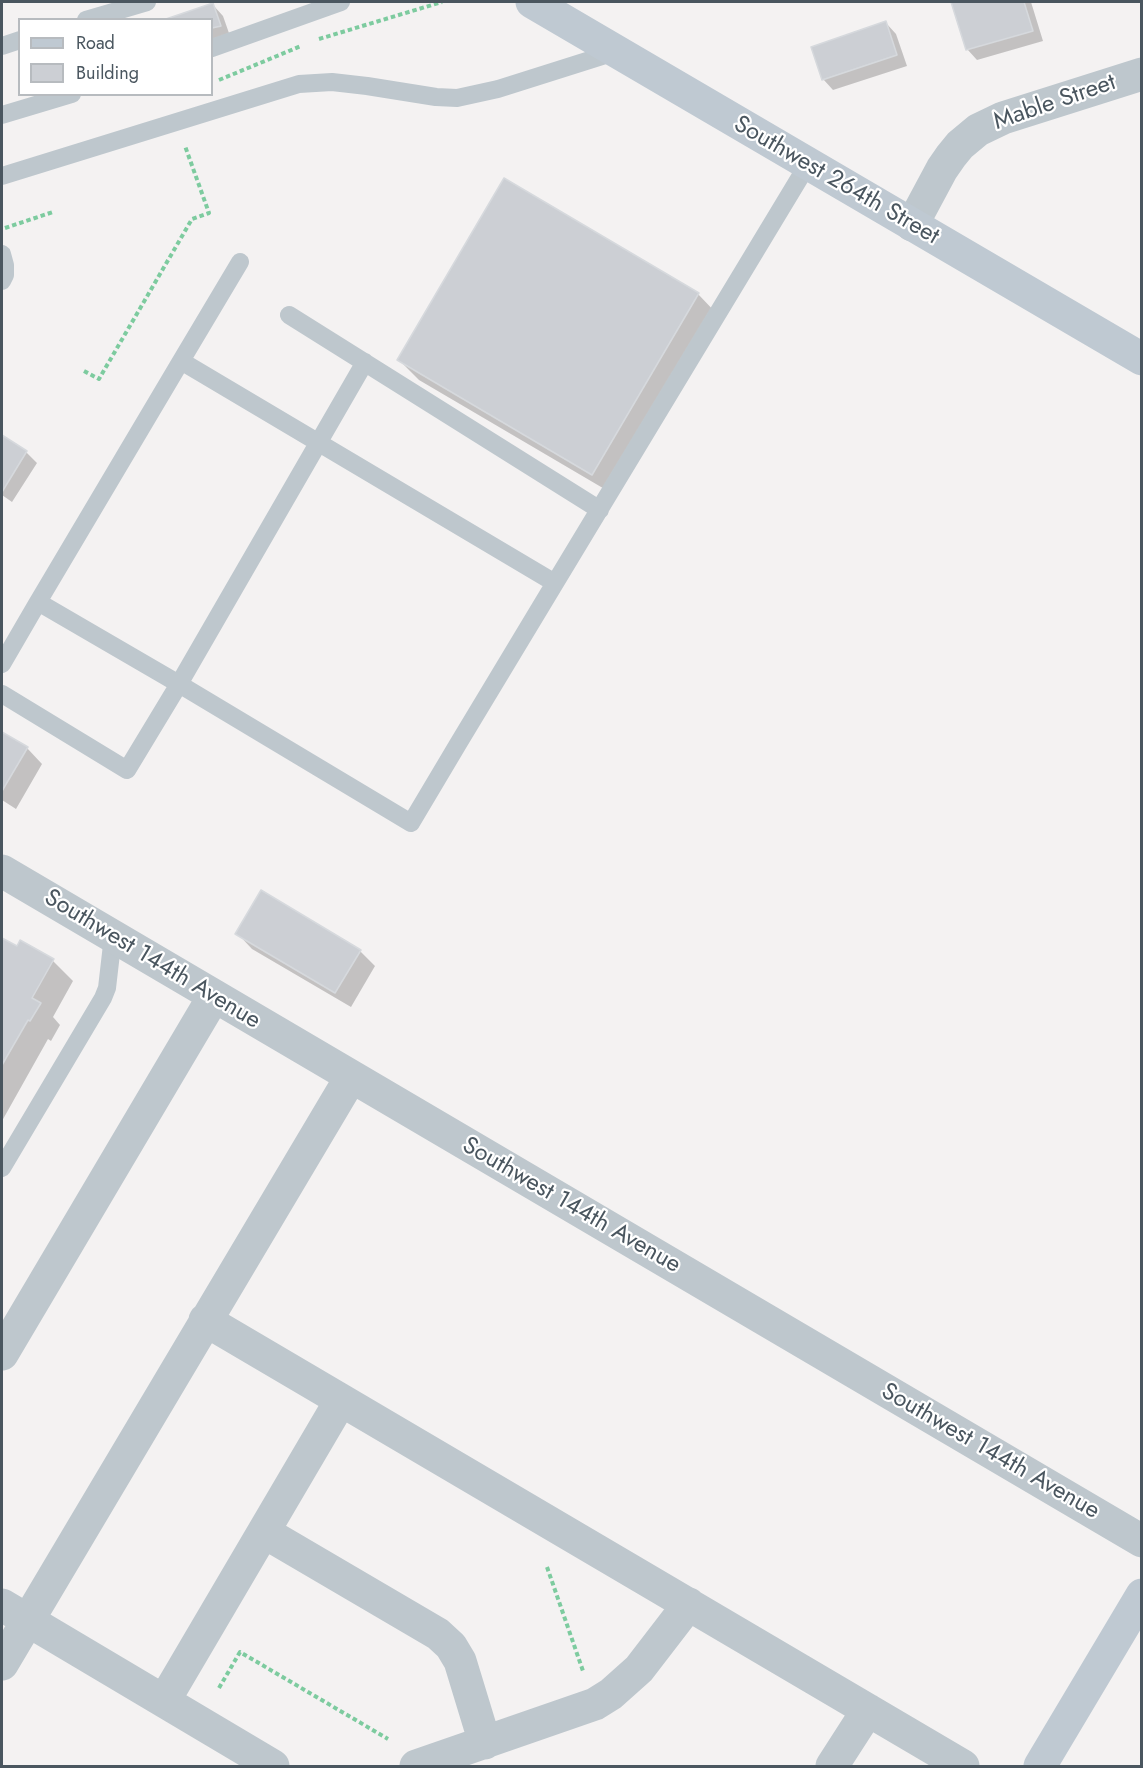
<!DOCTYPE html>
<style>
body{margin:0}
#map{position:relative;width:1143px;height:1768px;overflow:hidden;background:#f4f2f2;font-family:Jost,sans-serif}
canvas{display:block}
.frame{position:absolute;inset:0;border:3px solid #4a565f;pointer-events:none}
.legend{position:absolute;left:18px;top:18px;width:195px;height:78px;box-sizing:border-box;background:#fff;border:2px solid #b7bbbf;margin:0;padding:8px 10px;list-style:none;font-size:18px;color:#4a565f}
.legend li{display:flex;align-items:center;gap:12px;height:30px}
.legend b{width:30px;border:2px solid #b7bbbf}
</style>
<div id="map">
<canvas width="1143" height="1768"></canvas>
<div class="frame"></div>
<ul class="legend">
<li><b style="height:8px;background:#bfc9d2"></b>Road</li>
<li><b style="height:16px;background:#cccfd4"></b>Building</li>
</ul>
</div>
<script>
const ctx = document.querySelector('canvas').getContext('2d');
ctx.lineJoin = 'round';
function fillPath(path, color) {
  ctx.fillStyle = color;
  ctx.fill(path, 'evenodd');
}
function shape(rows) {
  const path = new Path2D();
  for (const r of rows) {
    path.moveTo(r[0], r[1]);
    for (let i = 2; i < r.length; i += 2) path.lineTo(r[i], r[i + 1]);
  }
  return path;
}
function trace(path, color, width, dash) {
  ctx.strokeStyle = color;
  ctx.lineWidth = width;
  ctx.lineCap = dash ? 'butt' : 'round';
  ctx.setLineDash(dash || []);
  ctx.stroke(path);
}
function write(font, color, halo, rows, align = 'center') {
  ctx.font = font + ' Jost,sans-serif';
  ctx.lineWidth = 4.5;
  ctx.setLineDash([]);
  ctx.textBaseline = 'middle';
  ctx.strokeStyle = halo;
  ctx.fillStyle = color;
  for (const [text, x, y, turn = 0] of rows) {
    ctx.save();
    ctx.translate(x, y);
    ctx.rotate((+turn || 0) * Math.PI / 180);
    ctx.textAlign = isNaN(turn) ? turn : align;
    if (halo) ctx.strokeText(text, 0, 0);
    ctx.fillText(text, 0, 0);
    ctx.restore();
  }
}
const shadow = shape([
 [960,2,1031,2,1043,41,977,60,967,49,953,3],
 [213,5,223,16,230,36,212,42],
 [886,23,896,34,907,66,833,90,823,79],
 [698,294,718,315,613,494,419,380,399,360],
 [2,437,26,452,37,463,12,502,2,495],
 [2,733,27,748,42,764,16,809,2,800],
 [237,933,360,951,375,966,351,1007,252,949],
 [2,939,18,948,53,961,73,981,53,1017,60,1025,51,1041,48,1039,2,1121]
]);
const building = shape([
 [951,2,1024,2,1033,31,966,50,951,2],
 [213,3,221,26,212,28,212,20,163,20,213,3],
 [886,21,897,55,822,80,811,47,886,21],
 [504,178,699,293,592,475,397,360,504,178],
 [2,435,27,451,2,492,2,435],
 [2,732,28,747,2,791,2,732],
 [261,890,361,950,335,993,235,934,261,890],
 [2,938,17,946,20,940,54,959,32,998,41,1003,30,1021,28,1020,2,1065,2,938]
]);
const path = shape([
 [319,39,442,2],
 [219,80,301,46],
 [5,228,53,212],
 [84,371,99,379,192,219,209,213,185,146],
 [547,1567,583,1671],
 [219,1688,240,1652,388,1739]
]);
const lane = shape([
 [86,20,147,2],
 [2,46,20,40],
 [212,48,341,2],
 [2,115,72,94],
 [2,176,299,84,332,82,367,86,436,97,457,98,498,89,615,52],
 [2,254,5,265,5,275,2,281],
 [289,315,600,510],
 [181,361,240,262],
 [555,583,181,361,38,602,179,684,411,823,458,744,555,583,808,164],
 [2,664,38,602],
 [2,694,127,770,179,684,365,362],
 [2,1168,103,998,107,988,113,936]
]);
const street = shape([
 [912,225,942,169,951,156,960,145,978,130,1003,118,1142,74],
 [2,871,1142,1541],
 [205,1320,963,1766],
 [2,1354,214,996],
 [264,1532,438,1634,451,1646,460,1661,485,1743],
 [2,1605,273,1766],
 [2,1664,351,1077],
 [164,1701,341,1400],
 [416,1766,595,1704,611,1694,639,1669,689,1604],
 [832,1766,868,1710]
]);
const secondary = shape([
 [532,2,1142,359],
 [1040,1766,1142,1595]
]);
const streetNames = [
 ["Mable Street",1055,103,-19],
 ["Southwest 264th Street",836,181,30],
 ["Southwest 144th Avenue",152,960,31],
 ["Southwest 144th Avenue",571,1206,30],
 ["Southwest 144th Avenue",990,1452,30]
];
fillPath(shadow, '#0003');
fillPath(building, '#cccfd4');
trace(building, '#d6d9dd', 1.5);
trace(path, '#7dcb9f', 4, [4.5, 3]);
trace(lane, '#bec7cd', 18);
trace(street, '#bec7cd', 33);
trace(secondary, '#bfc9d2', 33);
write('24px', '#4a565f', '#fff', streetNames);
</script>
